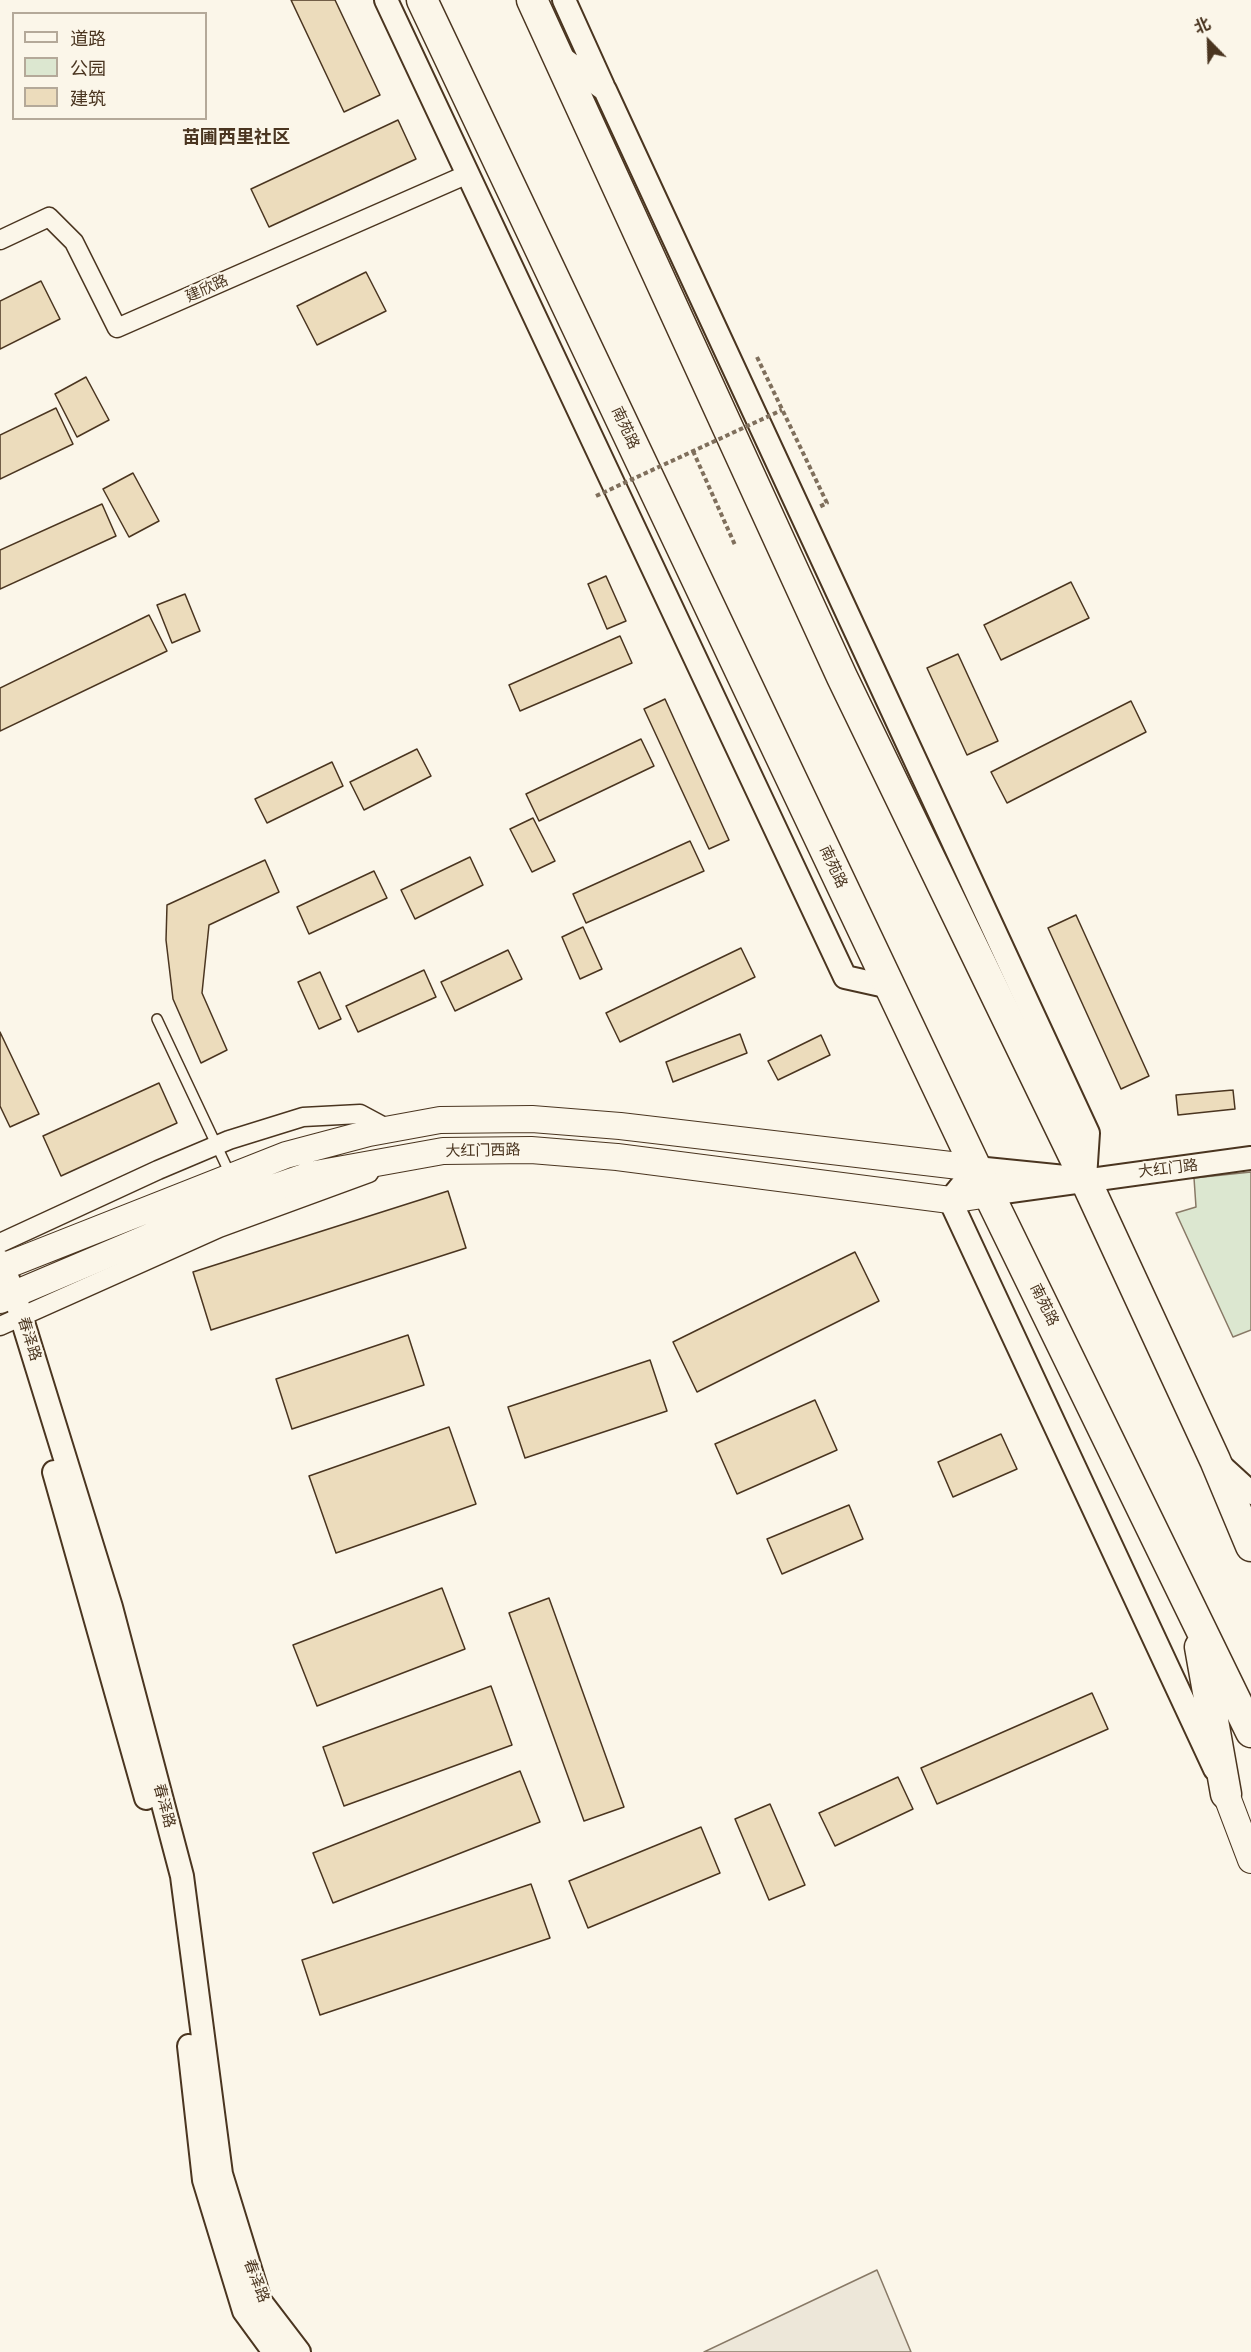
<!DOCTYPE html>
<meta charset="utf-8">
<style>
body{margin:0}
#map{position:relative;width:1251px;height:2352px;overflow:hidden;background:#fbf6e9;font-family:Merriweather,"Noto Sans SC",serif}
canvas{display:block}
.legend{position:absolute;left:12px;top:12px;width:195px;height:108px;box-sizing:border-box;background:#fbf6e9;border:2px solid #b4a999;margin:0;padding:8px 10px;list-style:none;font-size:18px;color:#4a3520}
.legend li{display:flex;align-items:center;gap:12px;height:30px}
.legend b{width:30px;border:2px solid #b4a999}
.north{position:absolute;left:1179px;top:12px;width:60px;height:60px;-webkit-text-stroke:4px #fbf6e9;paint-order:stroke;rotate:337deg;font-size:16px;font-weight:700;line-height:24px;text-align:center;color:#4a3520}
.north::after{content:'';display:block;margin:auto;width:21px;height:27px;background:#4a3520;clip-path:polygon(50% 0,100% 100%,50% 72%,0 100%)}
</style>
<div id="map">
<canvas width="1251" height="2352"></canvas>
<ul class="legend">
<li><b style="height:8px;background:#fbf6e9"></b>道路</li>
<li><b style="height:16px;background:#dce7d0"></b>公园</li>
<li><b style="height:16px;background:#ecdcbc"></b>建筑</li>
</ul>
<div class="north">北</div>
</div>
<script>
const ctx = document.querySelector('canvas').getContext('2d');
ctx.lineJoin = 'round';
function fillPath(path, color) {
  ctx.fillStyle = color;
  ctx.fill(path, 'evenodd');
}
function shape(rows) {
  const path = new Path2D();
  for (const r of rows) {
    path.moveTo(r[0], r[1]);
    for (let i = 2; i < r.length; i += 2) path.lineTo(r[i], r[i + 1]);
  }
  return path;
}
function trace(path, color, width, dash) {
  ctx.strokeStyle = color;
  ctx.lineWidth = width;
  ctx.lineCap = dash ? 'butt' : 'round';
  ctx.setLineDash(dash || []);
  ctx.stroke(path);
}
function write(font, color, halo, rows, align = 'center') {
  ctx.font = font + ' Merriweather,"Noto Sans SC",serif';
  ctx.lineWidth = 4.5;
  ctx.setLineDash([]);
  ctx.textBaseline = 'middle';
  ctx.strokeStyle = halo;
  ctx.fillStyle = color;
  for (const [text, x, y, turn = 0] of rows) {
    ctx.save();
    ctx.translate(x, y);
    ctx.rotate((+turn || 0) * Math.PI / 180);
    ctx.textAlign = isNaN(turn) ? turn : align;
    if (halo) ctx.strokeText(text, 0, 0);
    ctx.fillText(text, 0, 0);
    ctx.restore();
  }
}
const green = shape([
 [1251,1172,1251,1330,1233,1337,1176,1213,1196,1207,1194,1178,1251,1172]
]);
const parking = shape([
 [877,2270,911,2352,704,2352,877,2270]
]);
const building = shape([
 [291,0,335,0,380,95,344,112,291,0],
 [398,120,416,159,269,227,251,189,398,120],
 [366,272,386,311,317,345,297,306,366,272],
 [41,281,60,319,0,349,0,301,41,281],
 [86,377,109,420,77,437,55,394,86,377],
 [56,408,73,444,0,479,0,435,56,408],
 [133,473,159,521,129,537,103,489,133,473],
 [102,504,116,536,0,589,0,550,102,504],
 [606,576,626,621,607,629,588,584,606,576],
 [1071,582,1089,618,1001,660,984,625,1071,582],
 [185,594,200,631,172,643,157,605,185,594],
 [149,615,167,651,0,731,0,688,149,615],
 [620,636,632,663,520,711,509,685,620,636],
 [958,654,998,741,967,755,927,668,958,654],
 [665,699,729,840,709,849,644,709,665,699],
 [1131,701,1146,732,1007,803,991,772,1131,701],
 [641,739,654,766,539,821,526,794,641,739],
 [417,749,431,776,364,810,350,782,417,749],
 [332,762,343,786,267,823,255,799,332,762],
 [533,818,555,861,532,872,510,829,533,818],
 [690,841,704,871,586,923,573,894,690,841],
 [470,857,483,885,415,919,401,890,470,857],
 [265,860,279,892,209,925,202,993,227,1050,201,1063,173,999,166,940,167,905,265,860],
 [374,871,387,898,309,934,297,907,374,871],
 [1076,915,1149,1076,1121,1089,1048,928,1076,915],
 [583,927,602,969,580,979,562,937,583,927],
 [741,948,755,977,620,1042,606,1013,741,948],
 [508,950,522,979,455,1011,441,982,508,950],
 [424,970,436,997,358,1032,346,1006,424,970],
 [320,972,341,1019,319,1029,298,982,320,972],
 [0,1032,39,1114,10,1127,0,1106,0,1032],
 [740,1034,747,1053,673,1082,666,1062,740,1034],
 [821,1035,830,1055,778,1080,768,1061,821,1035],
 [159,1083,177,1123,61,1176,43,1136,159,1083],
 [1233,1090,1235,1109,1178,1115,1176,1095,1233,1090],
 [448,1191,466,1248,211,1330,193,1272,448,1191],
 [855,1252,879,1301,697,1392,673,1342,855,1252],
 [408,1335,424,1385,292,1429,276,1379,408,1335],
 [650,1360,667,1411,525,1458,508,1407,650,1360],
 [815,1400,837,1450,737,1494,715,1444,815,1400],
 [449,1427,476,1504,336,1553,309,1476,449,1427],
 [1001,1434,1017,1469,953,1497,938,1462,1001,1434],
 [849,1505,863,1539,782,1574,767,1539,849,1505],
 [442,1588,465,1649,317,1706,293,1645,442,1588],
 [549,1598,624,1807,584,1821,509,1613,549,1598],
 [491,1686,512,1745,344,1806,323,1747,491,1686],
 [1092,1693,1108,1729,937,1804,921,1768,1092,1693],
 [520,1771,540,1822,333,1903,313,1853,520,1771],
 [898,1777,913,1809,835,1846,819,1813,898,1777],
 [770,1804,805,1885,769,1900,735,1819,770,1804],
 [701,1827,720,1873,588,1928,569,1881,701,1827],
 [531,1884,550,1938,320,2015,302,1960,531,1884]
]);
const path = shape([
 [757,357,827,503,819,507],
 [693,451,735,545]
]);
const service = shape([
 [157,1019,231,1176]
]);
const minor = shape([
 [0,240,49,217,74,242,117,328,468,174],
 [0,1243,158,1170,229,1140,303,1117,360,1114,388,1129],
 [0,1326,219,1228,369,1173]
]);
const tertiary = shape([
 [386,0,845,977,890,987],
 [564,0,603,86],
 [557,54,605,90,1088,1133,1085,1178],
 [1085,1179,976,1168,950,1200,1215,1769],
 [989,1194,1251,1158],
 [0,1261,14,1293,111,1607,182,1876,221,2174,260,2301,299,2352],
 [1219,1464,1251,1493],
 [54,1472,146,1798],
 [189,2046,204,2180,244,2311,274,2352]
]);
const secondary = shape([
 [0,1268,286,1155,369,1133,440,1120,532,1119,620,1126,976,1168],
 [0,1300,232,1202,310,1175,443,1151,531,1150,617,1157,950,1200,989,1194],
 [1226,1794,1251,1860]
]);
const trunk = shape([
 [422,0,976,1168,1251,1732],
 [532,0,842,677,1085,1179,1215,1460,1251,1546],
 [1200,1647,1226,1794]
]);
const pathBridge = shape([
 [596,496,782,410]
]);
const streetNames = [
 ["建欣路",207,289,-24],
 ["南苑路",625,428,65],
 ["南苑路",833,867,65],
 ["大红门西路",483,1151,-1],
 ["大红门路",1168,1169,-7],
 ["南苑路",1044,1305,64],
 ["春泽路",29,1339,73],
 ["春泽路",164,1806,75],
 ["春泽路",256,2281,69]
];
const quarterNames = [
 ["苗圃西里社区",236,138]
];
fillPath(green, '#dce7d0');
trace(green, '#887966', 1.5);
fillPath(parking, '#ede7d9');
trace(parking, '#887966', 1.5);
fillPath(building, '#ecdcbc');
trace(building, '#4a3520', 1.5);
trace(service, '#4a3520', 12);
trace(minor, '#4a3520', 21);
trace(tertiary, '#4a3520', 26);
trace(secondary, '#4a3520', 28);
trace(trunk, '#4a3520', 33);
trace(path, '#7f6f5c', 4, [4.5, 3]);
trace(service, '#fbf6e9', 9);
trace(minor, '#fbf6e9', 18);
trace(tertiary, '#fbf6e9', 22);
trace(secondary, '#fbf6e9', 26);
trace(trunk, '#fbf6e9', 30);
trace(pathBridge, '#7f6f5c', 4, [4.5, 3]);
write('15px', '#4a3520', '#fbf6e9', streetNames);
write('bold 18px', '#4a3520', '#fbf6e9', quarterNames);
</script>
